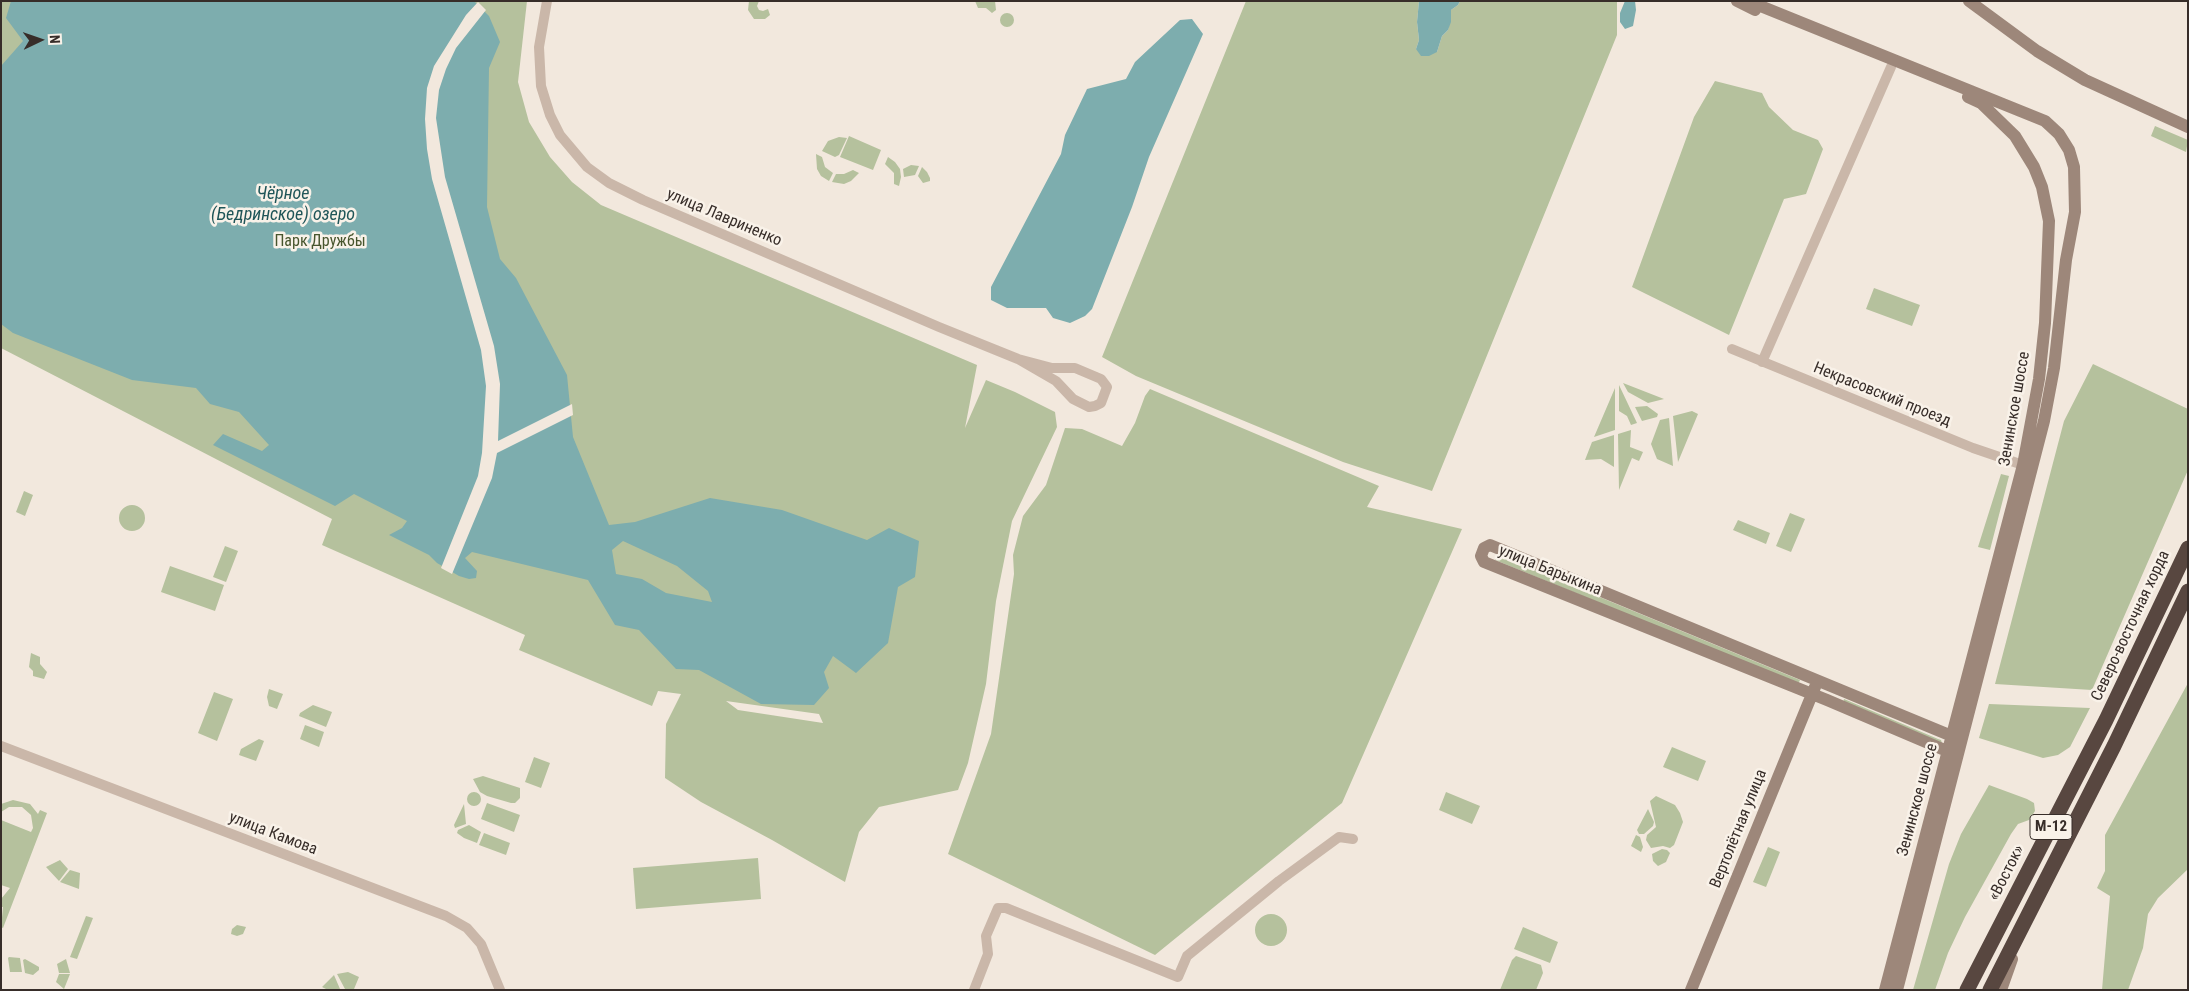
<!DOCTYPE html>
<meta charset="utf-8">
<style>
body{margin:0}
#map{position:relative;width:2189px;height:991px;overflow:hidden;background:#f2e8dd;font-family:"Roboto Condensed",sans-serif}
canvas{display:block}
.frame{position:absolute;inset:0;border:2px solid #372d29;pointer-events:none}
.north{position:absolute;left:15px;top:15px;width:50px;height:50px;-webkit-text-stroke:4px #f9f2e9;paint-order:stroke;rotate:87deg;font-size:14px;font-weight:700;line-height:20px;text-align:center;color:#372d29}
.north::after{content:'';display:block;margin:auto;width:18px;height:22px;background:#372d29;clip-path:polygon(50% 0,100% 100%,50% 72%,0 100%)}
</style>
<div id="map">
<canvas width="2189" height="991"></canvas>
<div class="frame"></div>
<div class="north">N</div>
</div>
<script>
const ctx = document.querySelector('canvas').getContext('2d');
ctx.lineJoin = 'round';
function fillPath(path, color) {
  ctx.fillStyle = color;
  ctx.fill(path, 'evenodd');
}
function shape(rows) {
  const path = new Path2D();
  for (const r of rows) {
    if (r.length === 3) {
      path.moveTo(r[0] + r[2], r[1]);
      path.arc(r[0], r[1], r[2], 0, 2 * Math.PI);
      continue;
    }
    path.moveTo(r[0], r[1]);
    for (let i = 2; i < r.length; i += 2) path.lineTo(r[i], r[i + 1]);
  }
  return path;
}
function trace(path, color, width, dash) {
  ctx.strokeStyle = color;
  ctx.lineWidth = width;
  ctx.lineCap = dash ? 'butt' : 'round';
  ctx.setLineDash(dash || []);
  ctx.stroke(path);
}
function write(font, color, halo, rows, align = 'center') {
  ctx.font = font + ' "Roboto Condensed",sans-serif';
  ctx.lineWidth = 5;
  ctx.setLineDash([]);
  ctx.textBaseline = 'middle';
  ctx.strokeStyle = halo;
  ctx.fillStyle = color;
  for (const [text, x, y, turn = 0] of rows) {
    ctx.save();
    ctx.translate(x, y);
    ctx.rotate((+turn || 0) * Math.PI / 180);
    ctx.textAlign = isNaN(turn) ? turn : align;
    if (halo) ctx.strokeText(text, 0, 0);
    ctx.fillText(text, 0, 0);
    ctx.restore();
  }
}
const green = shape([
 [1,1,527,1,518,82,529,122,550,157,572,182,601,205,977,365,965,428,986,380,1015,392,1055,412,1057,427,1012,521,996,601,986,684,968,763,958,790,879,807,859,832,845,882,772,840,701,802,665,778,666,724,681,694,658,691,652,706,519,650,525,635,322,545,332,519,1,348],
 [726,701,819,714,823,723,738,710],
 [749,1,759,1,757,6,759,10,763,11,768,9,770,15,765,19,754,19,748,10],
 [975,1,995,1,996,10,992,13,986,8,978,8],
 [1246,1,1419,1,1417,22,1419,40,1416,49,1437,52,1442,36,1448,30,1451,10,1458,5,1460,1,1617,2,1617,35,1432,491,1343,462,1136,376,1102,357],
 [1007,20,7],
 [1715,81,1762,93,1769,107,1793,130,1818,140,1823,149,1806,194,1784,199,1729,335,1632,287,1694,117],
 [2155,126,2188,140,2186,152,2151,136],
 [849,136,881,150,873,170,840,157],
 [839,137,847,138,839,155,835,157,822,151,828,141],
 [816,154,822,157,825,167,833,173,829,181,821,176,817,169],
 [888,157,895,162,900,169,901,177,899,186,894,184,894,173,885,164],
 [911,165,919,166,915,175,904,177,903,169],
 [922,167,927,172,930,178,930,181,923,183,918,176],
 [853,170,859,173,851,181,844,184,832,182,836,174,844,174],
 [1874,288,1920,305,1912,326,1866,309],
 [2093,364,2188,409,2188,470,2092,690,1995,684,2064,421],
 [1623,383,1664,399,1648,403,1628,392],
 [1619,385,1637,423,1631,425,1627,416,1619,411],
 [1615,388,1615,430,1594,437],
 [1150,389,1379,486,1367,507,1462,529,1342,803,1155,955,948,854,991,734,1014,574,1013,555,1023,516,1046,485,1065,428,1082,429,1122,446,1135,423,1145,396],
 [1647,406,1658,414,1657,417,1642,421,1635,407],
 [1692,411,1698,414,1678,462,1673,416],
 [1669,418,1673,466,1657,459,1651,444,1660,420],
 [1631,430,1630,447,1643,452,1639,461,1632,458,1619,490,1618,434],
 [1614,435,1614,467,1601,459,1585,460,1592,442],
 [2001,474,2009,476,1990,550,1978,547],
 [24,491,33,495,25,516,16,512],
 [132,518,13],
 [1790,513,1805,519,1791,552,1776,546],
 [1738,520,1770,533,1766,544,1733,530],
 [225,546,238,551,226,582,213,577],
 [1498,555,1800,680,1798,684,1495,560],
 [170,566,224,585,215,611,161,592],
 [31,653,40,657,40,664,47,672,44,679,33,676,33,671,29,667],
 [2188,683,2188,869,2158,898,2148,914,2143,948,2128,990,2102,990,2110,896,2097,888,2105,871,2105,835],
 [269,689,283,694,277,709,269,706,267,697],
 [214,692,233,699,217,741,198,733],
 [1844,699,1938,739,1941,740,1942,743,1843,703],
 [1989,704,2090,708,2070,747,2058,755,2043,758,1979,738],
 [313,705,332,712,326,727,299,716,300,713],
 [305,725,324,732,319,747,300,739],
 [259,739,264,741,256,761,239,755,241,749],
 [1672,747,1706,761,1698,781,1663,767],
 [534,757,550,763,541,788,525,782],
 [483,776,520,788,520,798,515,803,511,803,487,796,480,792,473,779],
 [1989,785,2027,799,2034,803,2035,811,2029,820,2018,824,2011,834,1965,917,1948,953,1935,990,1913,990,1949,864,1961,834],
 [1446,792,1480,806,1472,824,1439,810],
 [474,799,7],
 [1656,796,1675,805,1680,813,1683,822,1674,845,1670,848,1663,846,1651,848,1646,840,1647,835,1656,827,1650,801],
 [13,800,30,804,38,814,40,810,47,813,3,928,1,927,3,907,1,907,1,899,10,888,1,885,1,820,31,832,33,828,31,815,22,807,9,807,1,812,1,804],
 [487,803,520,815,514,832,481,819],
 [464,804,466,824,455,828,454,825],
 [1648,809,1654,822,1653,826,1644,834,1639,834,1637,830],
 [469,825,481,832,477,843,464,838,457,833,458,830],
 [484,833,510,843,506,855,479,845],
 [1636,835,1640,837,1643,847,1641,852,1631,846],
 [1768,847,1780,852,1766,887,1753,882],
 [1662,849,1667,850,1670,853,1666,862,1658,866,1653,861,1652,854],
 [758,858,761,899,636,909,633,868],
 [60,860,68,869,59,881,46,867],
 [70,870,80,873,79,889,60,882],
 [1271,930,16],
 [86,916,93,918,77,959,70,957],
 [237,925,246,927,243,934,237,936,231,934,232,929],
 [1523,927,1558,942,1550,963,1514,949],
 [1516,956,1541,965,1543,973,1536,990,1500,990,1512,960],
 [9,957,20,958,22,972,10,972,8,958],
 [25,959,39,967,39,970,33,975,25,973,23,960],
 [66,959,70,973,59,973,57,964],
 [348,972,359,977,354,989,345,989,337,974],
 [59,974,70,974,64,989,56,982],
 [334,975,340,989,328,990,322,987]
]);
const water = shape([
 [11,1,474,1,489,16,500,42,489,68,487,207,500,259,516,278,567,375,573,437,609,525,635,522,710,498,782,510,867,540,889,528,919,541,915,577,898,587,888,643,856,673,833,656,824,672,829,688,814,705,761,704,699,670,676,669,639,630,615,625,588,580,472,552,465,558,477,571,476,578,469,579,459,576,437,563,429,555,389,535,402,528,407,521,354,494,335,506,213,445,223,434,262,451,269,445,239,412,210,404,196,388,132,380,13,333,1,324,1,66,23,41,6,18],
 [623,541,677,566,708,591,712,602,666,593,642,579,616,574,612,550],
 [1419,1,1460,1,1458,5,1451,10,1451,22,1448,30,1442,36,1437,52,1429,56,1421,56,1416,49,1419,40,1417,22],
 [1625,1,1635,1,1636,10,1633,26,1625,29,1620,22,1620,13],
 [1192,19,1203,34,1149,157,1132,207,1092,309,1085,316,1070,323,1053,318,1046,308,1007,308,991,300,991,287,1061,154,1065,135,1087,89,1126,79,1135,62,1180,20]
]);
const pier = shape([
 [478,2,486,10,456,48,446,69,439,90,436,118,445,177,494,346,500,384,498,441,572,404,573,415,497,453,492,478,452,574,441,568,478,476,482,453,486,386,481,350,432,179,427,149,425,119,427,88,434,66,466,15]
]);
const street = shape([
 [547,1,539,47,541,86,550,115,560,135,587,167,609,183,643,200,939,327,1018,359,1052,368,1075,368,1101,379,1107,387,1101,403,1095,406,1089,407,1073,399,1056,381,1018,359],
 [1732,349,1973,448,2023,465],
 [1762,362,1891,67],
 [1,746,446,916,467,928,481,944,500,990],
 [974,990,988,954,986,936,998,908,1006,908,1178,977,1187,956,1279,881,1339,837,1353,839]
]);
const secondary = shape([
 [1737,1,1755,10],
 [1748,1,2045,121,2059,134,2069,150,2074,167,2075,212,2066,260,2054,368,2044,421,1897,990],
 [1969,1,2037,51,2085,80,2188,127],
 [1954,754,1827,700,1484,562,1481,556,1484,548,1490,545,1959,739],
 [1691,990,1815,687],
 [1885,990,2023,465,2039,379,2045,323,2049,221,2042,187,2034,167,2015,136,1981,103,1968,97],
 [2001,990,2012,959]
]);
const highway = shape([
 [1967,990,2106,720,2188,548],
 [1990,990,2114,746,2188,591]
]);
const shields = [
 [2051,827,42]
];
const shieldNames = [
 ["М-12",2051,827]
];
const streetNames = [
 ["улица Лавриненко",724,218,23],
 ["Некрасовский проезд",1882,395,22],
 ["Зенинское шоссе",2015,409,-80],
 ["улица Барыкина",1550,571,22],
 ["Северо-восточная хорда",2131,626,-65],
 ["Зенинское шоссе",1918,800,-75],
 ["Вертолётная улица",1739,829,-68],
 ["улица Камова",273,834,21],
 ["«Восток»",2007,873,-63]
];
const parkNames = [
 ["Парк Дружбы",320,242]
];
const waterNames = [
 ["Чёрное",283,194],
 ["(Бедринское) озеро",283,215]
];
fillPath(green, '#b5c19d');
fillPath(water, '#7dadae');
fillPath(pier, '#f2e8dd');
trace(street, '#cab7a9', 10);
trace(secondary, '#9d877a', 12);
trace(highway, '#584740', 15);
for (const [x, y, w] of shields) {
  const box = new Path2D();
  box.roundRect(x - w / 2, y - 12.5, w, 25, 4);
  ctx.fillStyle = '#f9f2e9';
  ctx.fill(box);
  trace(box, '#372d29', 1);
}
write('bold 15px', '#372d29', null, shieldNames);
write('16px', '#372d29', '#f9f2e9', streetNames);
write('16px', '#47552d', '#f9f2e9', parkNames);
write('italic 18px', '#1f5558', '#f9f2e9', waterNames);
</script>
